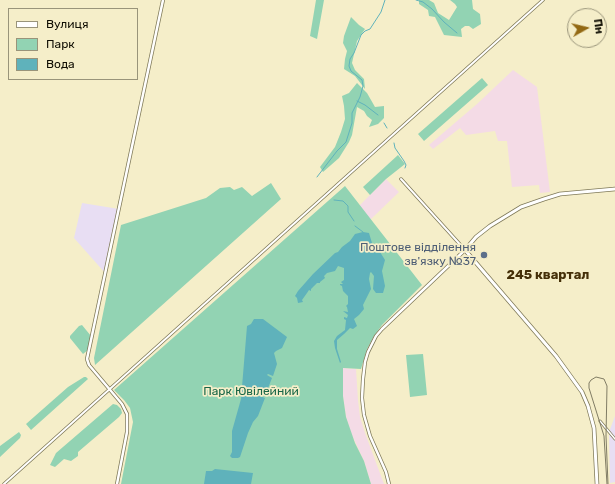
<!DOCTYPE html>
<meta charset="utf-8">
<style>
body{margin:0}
#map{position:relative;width:615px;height:484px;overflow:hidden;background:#f5eec9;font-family:Rubik,sans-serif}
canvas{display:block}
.legend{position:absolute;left:8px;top:8px;width:130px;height:72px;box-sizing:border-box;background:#f5eec9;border:1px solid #99947a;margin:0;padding:5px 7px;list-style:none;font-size:12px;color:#100e03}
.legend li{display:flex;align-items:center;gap:8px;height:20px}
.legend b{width:20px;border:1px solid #99947a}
.north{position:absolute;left:567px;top:8px;width:40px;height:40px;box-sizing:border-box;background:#f5eec9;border:1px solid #99947a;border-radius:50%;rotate:82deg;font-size:11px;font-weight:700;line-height:16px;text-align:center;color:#100e03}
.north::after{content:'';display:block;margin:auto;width:14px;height:18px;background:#936913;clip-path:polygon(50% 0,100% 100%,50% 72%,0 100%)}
</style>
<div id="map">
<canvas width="615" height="484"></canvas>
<ul class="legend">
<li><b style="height:5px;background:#fff"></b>Вулиця</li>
<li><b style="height:11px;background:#92d3b3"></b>Парк</li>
<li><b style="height:11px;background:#5fb2bb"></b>Вода</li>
</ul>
<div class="north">Пн</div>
</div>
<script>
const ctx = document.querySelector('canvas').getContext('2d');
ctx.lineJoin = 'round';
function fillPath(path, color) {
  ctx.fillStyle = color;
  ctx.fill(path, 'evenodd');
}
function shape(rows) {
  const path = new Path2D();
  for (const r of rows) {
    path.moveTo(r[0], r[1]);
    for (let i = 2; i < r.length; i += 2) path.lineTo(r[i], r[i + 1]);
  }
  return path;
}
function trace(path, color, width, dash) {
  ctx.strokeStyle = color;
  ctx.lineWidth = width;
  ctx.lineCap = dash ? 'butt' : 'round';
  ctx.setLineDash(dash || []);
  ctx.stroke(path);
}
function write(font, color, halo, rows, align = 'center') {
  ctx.font = font + ' Rubik,sans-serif';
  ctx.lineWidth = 3.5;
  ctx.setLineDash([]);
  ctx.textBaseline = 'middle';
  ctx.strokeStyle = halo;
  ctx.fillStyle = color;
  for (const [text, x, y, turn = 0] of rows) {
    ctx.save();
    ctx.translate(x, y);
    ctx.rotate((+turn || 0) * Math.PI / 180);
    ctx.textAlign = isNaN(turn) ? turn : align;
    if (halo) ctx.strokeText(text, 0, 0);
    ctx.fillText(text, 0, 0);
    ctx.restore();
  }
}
const commercial = shape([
 [82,203,119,209,106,274,74,238],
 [615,416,615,482,610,483,609,432]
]);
const industrial = shape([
 [513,70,537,87,550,192,540,193,539,185,512,187,507,141,498,141,495,131,466,135,460,128,433,149,429,145,477,104],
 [386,179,399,192,370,220,359,206],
 [343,368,356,369,358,400,360,417,365,433,384,484,371,484,364,461,351,433,346,417,343,396]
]);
const green = shape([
 [316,0,324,0,317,39,310,36],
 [419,0,429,0,434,3,438,13,449,20,457,7,455,4,450,0,472,0,473,9,480,14,481,24,473,29,469,26,465,26,461,29,462,37,444,35,435,17,429,16,428,10,419,4],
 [351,17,359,25,365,29,357,41,352,63,355,70,364,79,365,89,355,76,344,69,345,59,347,51,343,43,344,36],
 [482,78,488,85,424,141,418,134],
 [357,83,367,93,375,107,384,106,384,118,378,124,369,127,372,120,367,116,364,111,357,107,352,135,349,142,339,158,323,172,320,167,335,147,341,132,345,119,344,106,342,96,349,93],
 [398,155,405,164,386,179,370,195,363,187],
 [271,183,281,199,95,365,94,358,121,225,206,198,220,188,230,187,234,190,242,187,252,196],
 [345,186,422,285,382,325,374,336,367,349,361,369,343,368,343,396,346,417,355,443,364,461,371,484,121,484,133,422,130,408,124,400,114,390],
 [82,325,91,336,88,350,83,354,70,338,70,336,79,326],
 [423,354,427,395,410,397,406,355],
 [84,377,86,377,88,379,31,430,26,424,68,387],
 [113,404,117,405,121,409,122,413,119,417,78,452,78,456,71,461,64,459,55,467,50,465,56,453],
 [19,432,21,435,20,438,0,457,0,446]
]);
const water = shape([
 [363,232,369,233,372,243,375,249,380,252,385,260,382,271,385,286,383,293,376,293,373,289,374,276,371,272,370,273,369,279,371,289,363,305,364,309,359,315,354,319,357,326,353,329,350,328,344,334,337,340,337,349,341,362,340,363,335,348,334,341,337,336,345,330,346,320,344,319,344,317,347,318,348,315,343,311,348,312,347,307,346,306,348,304,348,296,343,291,342,286,340,285,340,284,343,284,341,282,344,280,344,268,338,266,335,271,327,273,324,276,325,278,320,282,320,283,317,283,311,289,311,291,309,290,307,293,302,300,303,302,298,303,297,298,295,296,298,291,313,274,335,253,338,252,342,247,350,241,355,234],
 [254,319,263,319,287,337,282,348,276,351,274,353,277,364,273,376,268,374,267,375,272,378,265,396,260,394,260,396,265,398,258,416,253,422,248,433,240,457,238,458,232,458,230,456,232,452,232,431,241,399,247,326,251,324],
 [215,469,253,473,251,484,204,484,206,471,212,471]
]);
const stream = shape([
 [416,0,423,2,432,9,444,22,457,33],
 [357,101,365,105,378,115],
 [384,123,387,128],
 [394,143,395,148,404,161,406,165,405,168],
 [317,177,337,151,346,142,352,123,352,113,360,97,363,86,362,80,351,71,349,66,350,59,354,53,361,35,365,31,370,29,381,12,385,0],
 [334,200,343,201,348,206,348,212,354,221],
 [355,226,363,232]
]);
const pedestrian = shape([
 [600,421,615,439]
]);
const minor = shape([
 [401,179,465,250],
 [4,484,543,0]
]);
const tertiary = shape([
 [117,484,127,432,127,414,122,404,89,365,87,359,163,0],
 [389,484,386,472,370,436,364,415,362,398,363,379,365,362,368,352,376,336,382,329,465,250]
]);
const secondary = shape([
 [597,484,594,428,588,406,582,392,556,356,465,250,476,237,490,226,521,207,544,199,560,194,615,189]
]);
const tram = shape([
 [607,484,604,436,589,388,589,383,591,380,596,377,604,379,607,386,606,436,608,484]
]);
const markers = [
 [484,255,4,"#5c6f8a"]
];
const serviceNames = [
 ["Поштове відділення",476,248],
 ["зв'язку №37",476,262]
];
const parkNames = [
 ["Парк Ювілейний",251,392]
];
const neighbourhoodNames = [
 ["245 квартал",548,275]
];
fillPath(commercial, '#e8def3');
fillPath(industrial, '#f4dbe6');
fillPath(green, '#92d3b3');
fillPath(water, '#5fb2bb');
trace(stream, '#5fb2bb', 1);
trace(pedestrian, '#7f7958', 3);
trace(minor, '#7f7958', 3.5);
trace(tertiary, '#7f7958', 4);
trace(secondary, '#7f7958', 4.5);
trace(pedestrian, '#fff', 1.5);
trace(minor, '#fff', 2);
trace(tertiary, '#fff', 2.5);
trace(secondary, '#fff', 3);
trace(tram, '#807c64', 1);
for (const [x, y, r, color] of markers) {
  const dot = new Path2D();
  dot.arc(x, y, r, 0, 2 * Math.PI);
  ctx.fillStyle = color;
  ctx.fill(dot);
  trace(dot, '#f5eec9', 1.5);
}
write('12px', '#4e5e75', '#f5eec9', serviceNames, 'right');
write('12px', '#186647', '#f5eec9', parkNames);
write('bold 13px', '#442f08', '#f5eec9', neighbourhoodNames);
</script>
